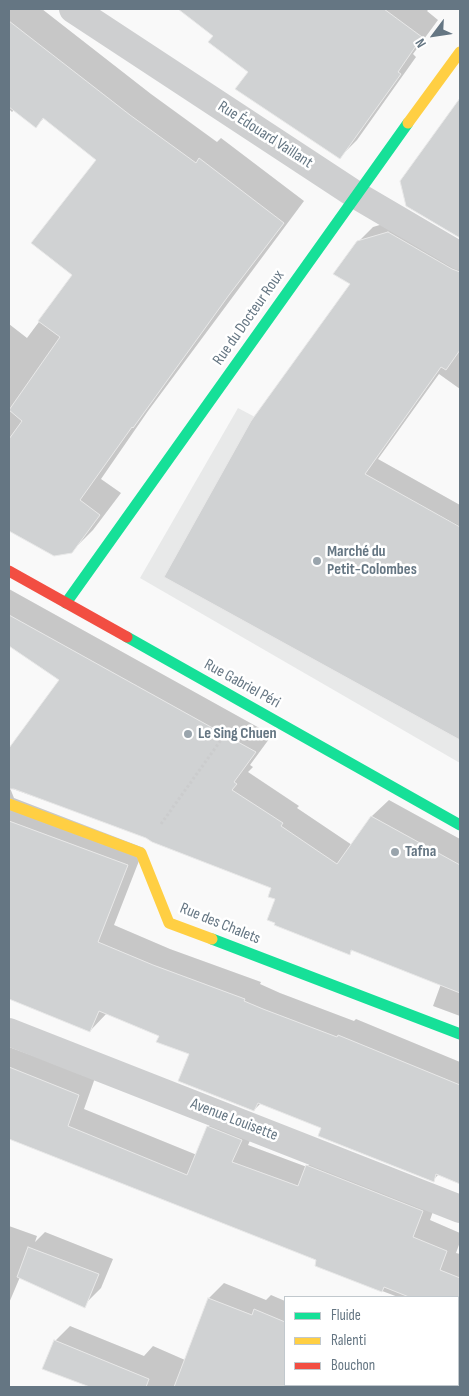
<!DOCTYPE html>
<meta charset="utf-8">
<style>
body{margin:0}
#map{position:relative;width:469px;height:1396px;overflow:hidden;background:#f9f9f9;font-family:"Sofia Sans Condensed",sans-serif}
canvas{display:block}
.frame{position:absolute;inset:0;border:10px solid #657683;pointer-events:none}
.legend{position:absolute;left:284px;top:1296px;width:175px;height:90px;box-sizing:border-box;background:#fff;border:1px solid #c1c8cd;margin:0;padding:6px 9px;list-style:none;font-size:15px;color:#657683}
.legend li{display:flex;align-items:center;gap:10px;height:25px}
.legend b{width:25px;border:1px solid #c1c8cd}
.north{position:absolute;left:409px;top:10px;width:50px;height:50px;-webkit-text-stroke:4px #fff;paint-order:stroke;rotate:239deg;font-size:14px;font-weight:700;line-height:20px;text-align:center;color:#657683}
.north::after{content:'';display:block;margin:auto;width:18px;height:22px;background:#657683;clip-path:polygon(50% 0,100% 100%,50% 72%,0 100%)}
</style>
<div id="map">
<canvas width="469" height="1396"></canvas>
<div class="frame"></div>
<ul class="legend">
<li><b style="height:6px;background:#16e098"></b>Fluide</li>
<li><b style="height:6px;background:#ffcf43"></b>Ralenti</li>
<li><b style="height:6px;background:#f24e42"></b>Bouchon</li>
</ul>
<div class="north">N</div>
</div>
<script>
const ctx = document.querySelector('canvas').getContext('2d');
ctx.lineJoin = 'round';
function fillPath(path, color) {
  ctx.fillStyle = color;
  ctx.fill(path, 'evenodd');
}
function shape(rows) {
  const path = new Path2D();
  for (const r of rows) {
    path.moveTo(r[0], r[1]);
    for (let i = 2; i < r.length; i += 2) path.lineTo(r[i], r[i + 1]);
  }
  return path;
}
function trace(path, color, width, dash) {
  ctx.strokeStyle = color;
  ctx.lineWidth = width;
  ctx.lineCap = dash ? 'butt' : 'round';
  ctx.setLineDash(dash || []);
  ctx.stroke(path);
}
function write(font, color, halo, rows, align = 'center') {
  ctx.font = font + ' "Sofia Sans Condensed",sans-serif';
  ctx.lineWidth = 5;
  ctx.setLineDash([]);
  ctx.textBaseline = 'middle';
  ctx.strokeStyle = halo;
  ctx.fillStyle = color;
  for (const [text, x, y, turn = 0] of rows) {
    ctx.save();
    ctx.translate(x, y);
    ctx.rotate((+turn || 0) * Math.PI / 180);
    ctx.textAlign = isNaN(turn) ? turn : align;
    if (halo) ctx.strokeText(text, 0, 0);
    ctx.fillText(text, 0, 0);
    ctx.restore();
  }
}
const built = shape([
 [238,408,460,526,460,763,140,578]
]);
const shadow = shape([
 [9,9,42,9,151,94,217,142,221,138,304,201,148,411,101,479,121,493,93,530,71,552,54,555,9,530,9,324,27,338,74,275,98,159,44,118,36,126,14,110,12,112,9,109],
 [180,9,271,9,288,21,298,9,429,9,427,11,438,20,413,54,416,57,357,140,340,157,250,72,214,36],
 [460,106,460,237,407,205],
 [403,218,460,252,460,389,439,374,378,459,460,505,460,738,166,576,351,284,358,242,373,227],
 [9,589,272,735,250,765,253,767,248,772,299,806,297,808,352,845,372,816,389,800,460,839,460,1016,433,1006,441,984,353,950,349,953,277,898,273,887,147,837,10,788,14,798,144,848,114,925,170,949,261,982,260,984,280,993,354,1021,356,1019,460,1062,460,1182,439,1174,433,1180,322,1128,261,1103,254,1110,190,1053,160,1035,107,1013,90,1031,9,998,9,750,60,679,9,645],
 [9,1047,95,1078,84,1109,197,1155,208,1127,225,1110,258,1123,248,1145,307,1167,324,1149,439,1194,430,1220,460,1233,460,1242,456,1253,460,1254,460,1327,458,1333,458,1297,398,1297,316,1266,318,1259,64,1139,9,1118],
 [9,1226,37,1236,35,1242,45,1232,113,1259,101,1288,86,1303,20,1277,9,1303],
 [224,1283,266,1300,271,1295,285,1301,285,1385,307,1385,306,1387,93,1387,44,1368,55,1341,70,1326,144,1356,153,1346,185,1360,209,1298],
 [382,1385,438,1385,444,1387,389,1387]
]);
const building = shape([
 [178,9,384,9,422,37,398,72,401,74,340,159,235,89,248,72,208,42,213,36,178,9],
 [9,21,130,115,196,163,199,158,284,223,229,295,133,428,132,427,80,500,100,515,72,553,54,556,9,531,9,439,22,421,9,410,60,337,38,321,72,275,31,243,96,160,43,118,36,128,9,107,9,21],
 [460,98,460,238,406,206,400,181,460,98],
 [388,232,452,269,460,272,460,350,446,370,441,367,365,474,460,527,460,740,164,577,251,421,350,284,333,274,357,241,388,232],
 [9,615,256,752,234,782,237,784,232,790,283,823,281,826,337,864,371,816,460,865,460,993,351,950,350,955,274,925,275,923,267,920,275,899,268,897,271,888,152,842,146,838,14,789,9,789,9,748,59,680,9,646,9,615],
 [9,821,128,865,98,942,153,965,245,999,244,1001,263,1009,337,1037,338,1035,460,1085,460,1184,436,1174,434,1182,318,1136,321,1128,258,1103,254,1111,178,1081,189,1054,156,1042,159,1036,99,1011,90,1032,9,999,9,821],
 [9,1067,79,1095,68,1126,187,1175,207,1126,242,1140,232,1162,298,1186,306,1165,423,1211,413,1237,447,1251,440,1270,460,1278,460,1297,409,1297,384,1287,382,1292,315,1266,316,1260,9,1139,9,1067],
 [28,1247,99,1274,85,1308,17,1277,28,1247],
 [208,1298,252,1315,254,1309,285,1322,285,1387,174,1387,208,1298],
 [54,1340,149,1379,146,1387,90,1387,42,1369,54,1340]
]);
const path = shape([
 [161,824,226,733]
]);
const street = shape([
 [73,9,356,195,460,256],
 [9,1032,460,1209]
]);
const fast = shape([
 [66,603,408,123],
 [127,637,460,825],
 [212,939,460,1034]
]);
const slow = shape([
 [408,123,460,52],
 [9,804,141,853,169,923,212,939]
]);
const jam = shape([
 [9,571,127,637]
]);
const markers = [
 [317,561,5,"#99a4ac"],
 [188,734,5,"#99a4ac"],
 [395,852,5,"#99a4ac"]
];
const streetNames = [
 ["Rue Édouard Vaillant",265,135,33],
 ["Rue du Docteur Roux",249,318,-55],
 ["Rue Gabriel Péri",242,684,29],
 ["Rue des Chalets",220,924,22],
 ["Avenue Louisette",234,1120,21]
];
const poiNames = [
 ["Marché du",327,552],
 ["Petit-Colombes",327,570],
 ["Le Sing Chuen",198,734],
 ["Tafna",405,852]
];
fillPath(built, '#e8e9e9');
fillPath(shadow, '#0003');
fillPath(building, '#d0d2d3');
trace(building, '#e8e8e8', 1);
trace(path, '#cbcccd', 3, [2.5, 2.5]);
trace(street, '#cecfd0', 28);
trace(fast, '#16e098', 11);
trace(slow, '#ffcf43', 11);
trace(jam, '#f24e42', 11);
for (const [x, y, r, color] of markers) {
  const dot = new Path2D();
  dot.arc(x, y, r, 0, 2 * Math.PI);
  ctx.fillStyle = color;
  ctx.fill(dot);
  trace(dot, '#fff', 2);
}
write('16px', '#657683', '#fff', streetNames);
write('bold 16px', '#657683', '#fff', poiNames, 'left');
</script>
